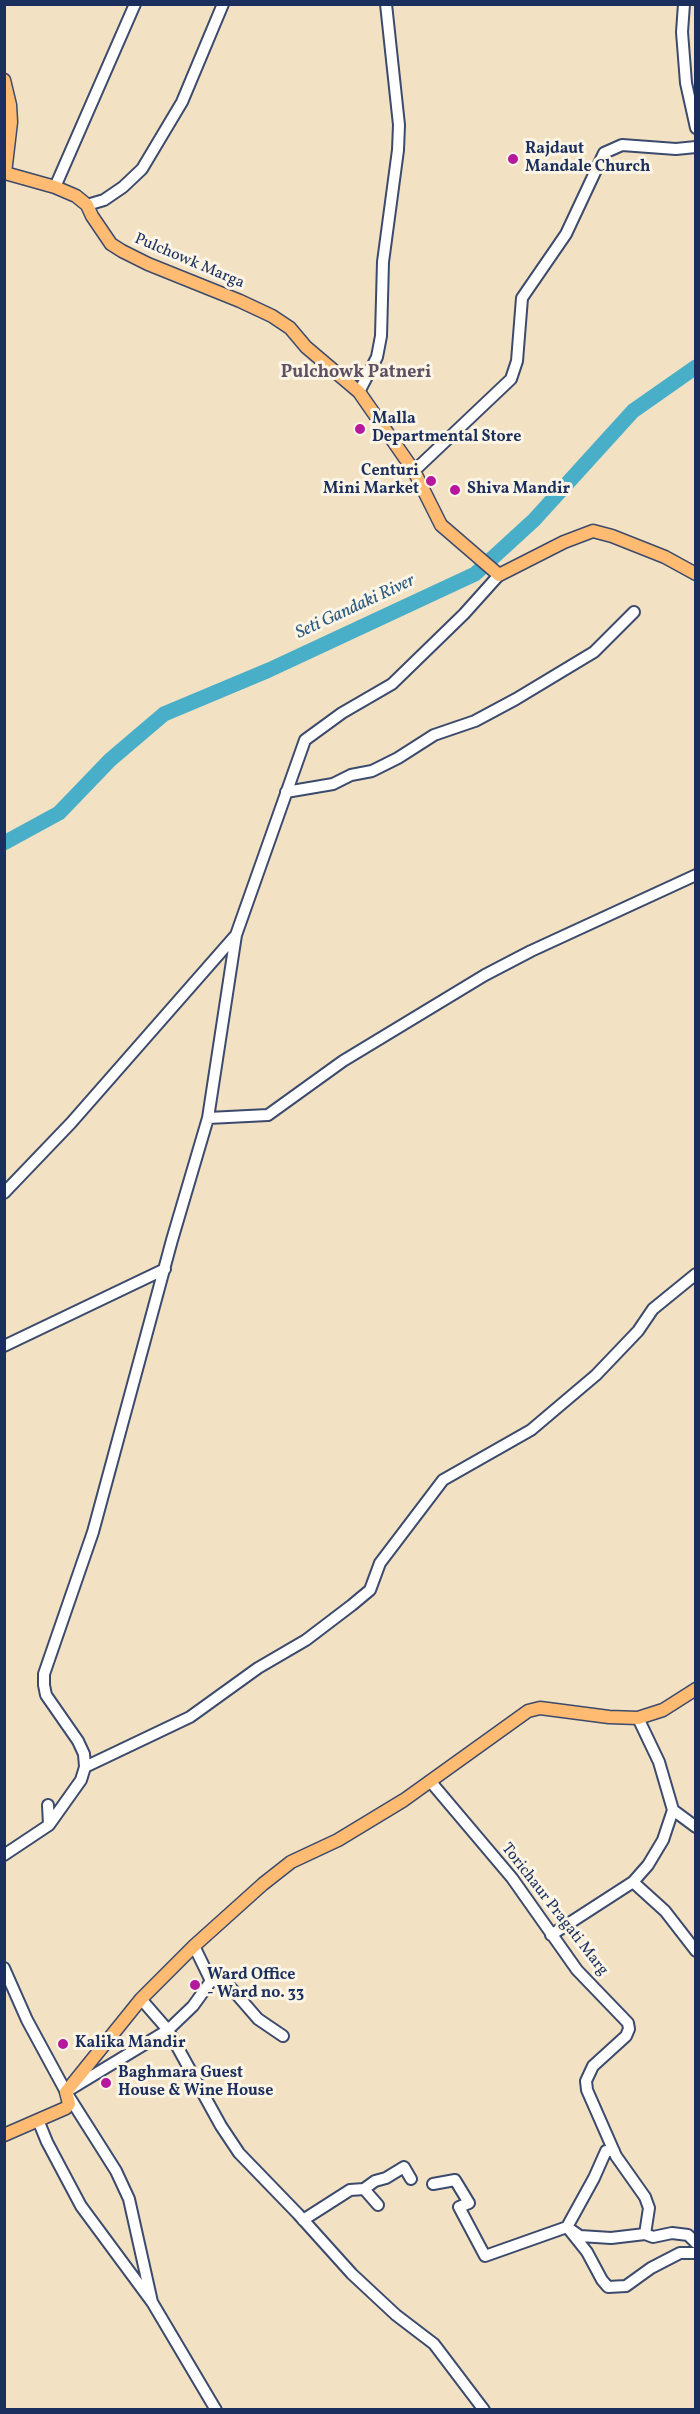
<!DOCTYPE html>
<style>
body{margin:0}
#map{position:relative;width:700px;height:2414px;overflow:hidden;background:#f2e1c2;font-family:Vollkorn,serif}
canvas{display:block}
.frame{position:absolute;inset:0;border:6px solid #1b2f5e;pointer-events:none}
</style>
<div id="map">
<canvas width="700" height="2414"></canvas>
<div class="frame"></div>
</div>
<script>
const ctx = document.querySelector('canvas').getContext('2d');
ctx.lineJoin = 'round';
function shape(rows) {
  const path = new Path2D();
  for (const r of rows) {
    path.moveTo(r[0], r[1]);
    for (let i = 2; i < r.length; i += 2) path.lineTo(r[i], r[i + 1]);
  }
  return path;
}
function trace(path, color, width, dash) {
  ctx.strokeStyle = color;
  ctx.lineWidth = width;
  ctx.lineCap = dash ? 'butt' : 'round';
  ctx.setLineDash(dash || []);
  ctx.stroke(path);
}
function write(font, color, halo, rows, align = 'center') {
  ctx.font = font + ' Vollkorn,serif';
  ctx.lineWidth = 6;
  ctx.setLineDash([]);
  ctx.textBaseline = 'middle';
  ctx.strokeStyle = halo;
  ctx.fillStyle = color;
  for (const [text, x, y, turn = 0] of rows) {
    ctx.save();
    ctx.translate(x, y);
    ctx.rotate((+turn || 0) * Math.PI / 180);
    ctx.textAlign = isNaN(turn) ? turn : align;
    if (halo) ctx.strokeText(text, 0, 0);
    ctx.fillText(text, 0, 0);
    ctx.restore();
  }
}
const river = shape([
 [4,843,59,813,110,760,164,714,269,670,475,574,534,520,633,411,696,367]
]);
const minor = shape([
 [684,4,682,32,686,83,696,128],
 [55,187,135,4],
 [87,205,104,200,123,187,142,169,182,102,223,4],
 [359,392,377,357,381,336,383,262,398,150,399,125,386,4],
 [414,471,511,379,517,361,522,298,566,234,604,153,622,145,676,149,696,147],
 [286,792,333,784,351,775,372,771,398,758,434,735,475,721,516,699,594,652,634,612],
 [208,1118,268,1115,343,1061,485,975,531,951,696,875],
 [4,1193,71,1123,235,936],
 [4,1346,165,1269],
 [638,1718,659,1762,673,1810,663,1840,648,1865,633,1882,665,1911,696,1951],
 [85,1767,84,1754,78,1741,46,1695,44,1685,44,1674,93,1532,172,1240,208,1118,236,935,305,740,342,713,392,684,464,614,499,575],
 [430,1781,512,1878,577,1970,628,2023,629,2029,626,2036,593,2066,586,2081,587,2090,616,2156,645,2197,649,2208,645,2234],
 [673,1810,696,1827],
 [49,1825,81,1780,85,1767,190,1717,258,1668,306,1640,352,1605,370,1590,380,1563,443,1480,531,1430,596,1375,638,1331,653,1309,696,1274],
 [4,1855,49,1825,48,1805],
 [551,1935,633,1882],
 [4,1968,27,2020,66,2092,116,2171,129,2199,152,2302],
 [211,1981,225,1981,258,2019,283,2036],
 [141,1999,168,2030,221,2126,239,2153,298,2214,352,2274,396,2315,434,2344,484,2410],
 [69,2090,168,2030,193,2006,211,1981,194,1946],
 [38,2120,47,2142,81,2206,152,2302,216,2410],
 [614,2151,606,2151,594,2178,567,2227,587,2252,602,2280,608,2287,626,2286,651,2268,680,2253,696,2253],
 [433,2184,455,2180,469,2203,459,2207,485,2256,567,2227,580,2236,611,2238,645,2234,653,2237,672,2233,688,2235,696,2243],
 [364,2189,378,2205],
 [303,2220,350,2190,364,2189,375,2181,386,2178,404,2167,411,2179]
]);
const major = shape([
 [4,80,10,105,11,122,5,173,55,187,76,196,87,205,92,216,111,244,122,251,148,264,240,301,272,316,290,328,306,347,359,392,414,471,441,525,499,575,564,542,593,531,612,536,665,557,696,574],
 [4,2135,66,2108,69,2104,66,2092,141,1999,194,1946,263,1884,291,1862,338,1840,404,1800,528,1711,540,1708,609,1717,638,1718,663,1710,696,1689]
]);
const markers = [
 [513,159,6,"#b5179e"],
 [360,429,6,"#b5179e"],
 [431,481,6,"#b5179e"],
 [455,490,6,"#b5179e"],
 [195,1985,6,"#b5179e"],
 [63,2044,6,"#b5179e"],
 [106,2083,6,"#b5179e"]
];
const poiNames = [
 ["Rajdaut",525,150],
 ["Mandale Church",525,168],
 ["Malla",372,420],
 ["Departmental Store",372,438],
 ["Centuri",419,472,"right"],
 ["Mini Market",419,490,"right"],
 ["Shiva Mandir",467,490],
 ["Ward Office",207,1976],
 ["- Ward no. 33",207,1994],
 ["Kalika Mandir",75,2044],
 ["Baghmara Guest",118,2074],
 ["House & Wine House",118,2092]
];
const streetNames = [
 ["Pulchowk Marga",189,262,23],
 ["Torichaur Pragati Marg",554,1910,52]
];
const neighbourhoodNames = [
 ["Pulchowk Patneri",356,374]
];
const waterNames = [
 ["Seti Gandaki River",356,608,-25]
];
trace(river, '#49afc8', 15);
trace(minor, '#3b4a6d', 14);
trace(major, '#3b4a6d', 15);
trace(minor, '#fff', 10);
trace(major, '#ffbb71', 12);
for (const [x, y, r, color] of markers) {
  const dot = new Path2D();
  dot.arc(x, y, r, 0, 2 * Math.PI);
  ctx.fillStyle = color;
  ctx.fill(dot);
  trace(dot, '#fcf5e5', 2);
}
write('bold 16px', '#1b2f5e', '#fcf5e5', poiNames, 'left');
write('16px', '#1b2f5e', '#fcf5e5', streetNames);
write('bold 18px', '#5f5164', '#fcf5e5', neighbourhoodNames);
write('italic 18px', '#2b5c83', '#fcf5e5', waterNames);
</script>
